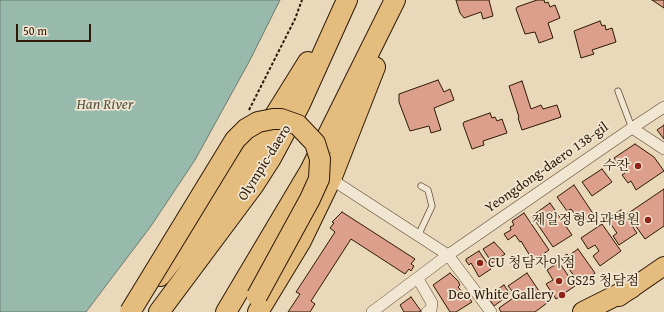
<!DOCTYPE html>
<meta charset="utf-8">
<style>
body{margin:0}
#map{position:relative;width:664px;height:312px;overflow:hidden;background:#e9d9ba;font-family:"Gentium Book Plus",serif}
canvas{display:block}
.scale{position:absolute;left:16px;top:24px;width:75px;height:18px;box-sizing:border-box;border:2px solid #2d1906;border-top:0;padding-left:5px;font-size:12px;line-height:14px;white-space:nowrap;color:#2d1906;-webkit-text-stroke:3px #f1e6d2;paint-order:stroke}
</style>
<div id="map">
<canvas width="664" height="312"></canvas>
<div class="scale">50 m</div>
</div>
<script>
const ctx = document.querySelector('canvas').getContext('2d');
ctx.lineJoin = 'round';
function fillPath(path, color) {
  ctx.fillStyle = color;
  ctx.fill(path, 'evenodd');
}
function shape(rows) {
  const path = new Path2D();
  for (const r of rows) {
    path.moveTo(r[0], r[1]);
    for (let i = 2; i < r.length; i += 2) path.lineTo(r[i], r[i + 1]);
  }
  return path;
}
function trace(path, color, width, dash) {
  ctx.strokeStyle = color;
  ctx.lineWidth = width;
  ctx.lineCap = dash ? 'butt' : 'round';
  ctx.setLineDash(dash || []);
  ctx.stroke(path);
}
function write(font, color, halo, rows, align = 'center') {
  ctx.font = font + ' "Gentium Book Plus","Noto Serif KR",serif';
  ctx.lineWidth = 3.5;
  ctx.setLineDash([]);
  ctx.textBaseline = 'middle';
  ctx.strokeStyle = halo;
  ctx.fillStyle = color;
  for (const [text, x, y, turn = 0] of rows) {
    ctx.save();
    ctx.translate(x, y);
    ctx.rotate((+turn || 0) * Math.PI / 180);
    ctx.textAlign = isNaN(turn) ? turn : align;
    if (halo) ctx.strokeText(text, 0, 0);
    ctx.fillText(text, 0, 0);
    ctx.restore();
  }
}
const water = shape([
 [0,0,280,0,250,60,195,160,151,226,86,312,0,312,0,0]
]);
const building = shape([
 [456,0,489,0,493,16,483,19,481,12,464,18,460,13,456,0],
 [537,0,544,0,545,3,548,2,550,7,555,5,560,18,548,23,553,38,539,43,535,32,525,34,516,9,517,7,537,0],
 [652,0,664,0,664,8,652,0],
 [600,21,602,26,605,25,606,30,612,28,616,42,592,50,594,54,581,58,574,31,600,21],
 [438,80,444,92,450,89,454,100,434,108,441,130,431,133,429,126,410,131,399,102,399,94,438,80],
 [522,81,531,109,541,105,543,109,557,105,561,117,522,130,518,118,519,117,509,86,522,81],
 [490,113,492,118,495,117,497,121,502,119,507,133,483,141,484,145,472,149,463,124,464,122,490,113],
 [664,125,664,139,657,130,664,125],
 [635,144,654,157,664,171,636,190,631,181,628,183,622,175,625,173,614,158,635,144],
 [602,169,612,182,592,196,582,182,602,169],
 [574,185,596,218,592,221,591,219,585,223,582,220,580,221,571,209,567,211,557,197,574,185],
 [664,189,664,226,645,239,627,214,664,189],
 [550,203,572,235,553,247,532,216,550,203],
 [621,210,637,233,619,245,613,236,617,233,607,219,621,210],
 [342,212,415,259,411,264,414,266,411,271,409,269,405,274,351,239,311,301,315,304,310,312,288,312,300,294,296,292,335,232,330,228,334,223,332,222,342,212],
 [524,213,549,250,533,261,521,241,520,242,515,235,508,240,504,234,511,230,510,227,514,225,512,221,524,213],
 [602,224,621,251,600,266,593,256,599,251,595,245,588,249,581,238,602,224],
 [494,242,505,254,492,263,483,249,494,242],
 [578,249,595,273,580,284,561,258,567,254,568,256,578,249],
 [479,251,491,269,479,277,471,263,469,265,466,261,466,259,479,251],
 [559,262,575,286,556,299,546,284,553,280,547,270,559,262],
 [450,273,458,281,460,285,458,287,463,293,465,292,472,302,456,312,450,312,433,285,450,273],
 [527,273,547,303,535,312,501,312,499,308,516,296,508,286,527,273],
 [504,285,510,294,494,306,487,296,504,285],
 [411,297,421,311,419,312,404,312,400,305,411,297]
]);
const path = shape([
 [249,110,295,19,302,0]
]);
const lane = shape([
 [618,91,632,128],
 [418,236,432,206,428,190,421,186]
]);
const street = shape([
 [632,128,664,107],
 [331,179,448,255,491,312],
 [418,279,432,303,431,310,427,312],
 [372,312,448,255,632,128,664,149]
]);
const primary = shape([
 [619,297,664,266]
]);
const highway = shape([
 [160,276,202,223,247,160,308,62],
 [159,312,253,186,271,158,300,104,347,0],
 [226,312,311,169,395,0],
 [258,312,301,241,331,179,375,67],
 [583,312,631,288]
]);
const highwayBridge = shape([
 [130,312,235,140,246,129,258,122,273,119,281,119,298,125,315,143,320,159,319,179,310,199,257,296]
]);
const markers = [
 [638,166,4,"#8f2418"],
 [648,220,4,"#8f2418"],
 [480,263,4,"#8f2418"],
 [559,281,4,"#8f2418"],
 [562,295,4,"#8f2418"]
];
const streetNames = [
 ["Olympic-daero",265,163,-58],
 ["Yeongdong-daero 138-gil",547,168,-35]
];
const poiNames = [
 ["수잔",630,166],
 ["제일정형외과병원",640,220],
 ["CU 청담자이점",488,263,"left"],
 ["GS25 청담점",567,281,"left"],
 ["Deo White Gallery",554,295]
];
const waterNames = [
 ["Han River",105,105]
];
fillPath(water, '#98baac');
trace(water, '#6d7a6a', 1);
fillPath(building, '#db9f8b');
trace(building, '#2d1906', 1);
trace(lane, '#5c4933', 7);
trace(street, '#5c4933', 12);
trace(primary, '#2d1906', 20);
trace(highway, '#2d1906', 22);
trace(path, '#2d1906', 2, [3, 2]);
trace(lane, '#f1e6d2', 5.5);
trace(street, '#f1e6d2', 11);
trace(primary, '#e4bc7d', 18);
trace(highway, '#e4bc7d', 20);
trace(highwayBridge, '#2d1906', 22, []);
trace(highwayBridge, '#e4bc7d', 20);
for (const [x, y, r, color] of markers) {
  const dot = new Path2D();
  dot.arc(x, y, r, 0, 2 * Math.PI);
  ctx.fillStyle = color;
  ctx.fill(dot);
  trace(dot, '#f1e6d2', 1.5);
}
write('14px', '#2d1906', '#f1e6d2', streetNames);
write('14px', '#2d1906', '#f1e6d2', poiNames, 'right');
write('italic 15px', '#525140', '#f1e6d2', waterNames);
</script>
